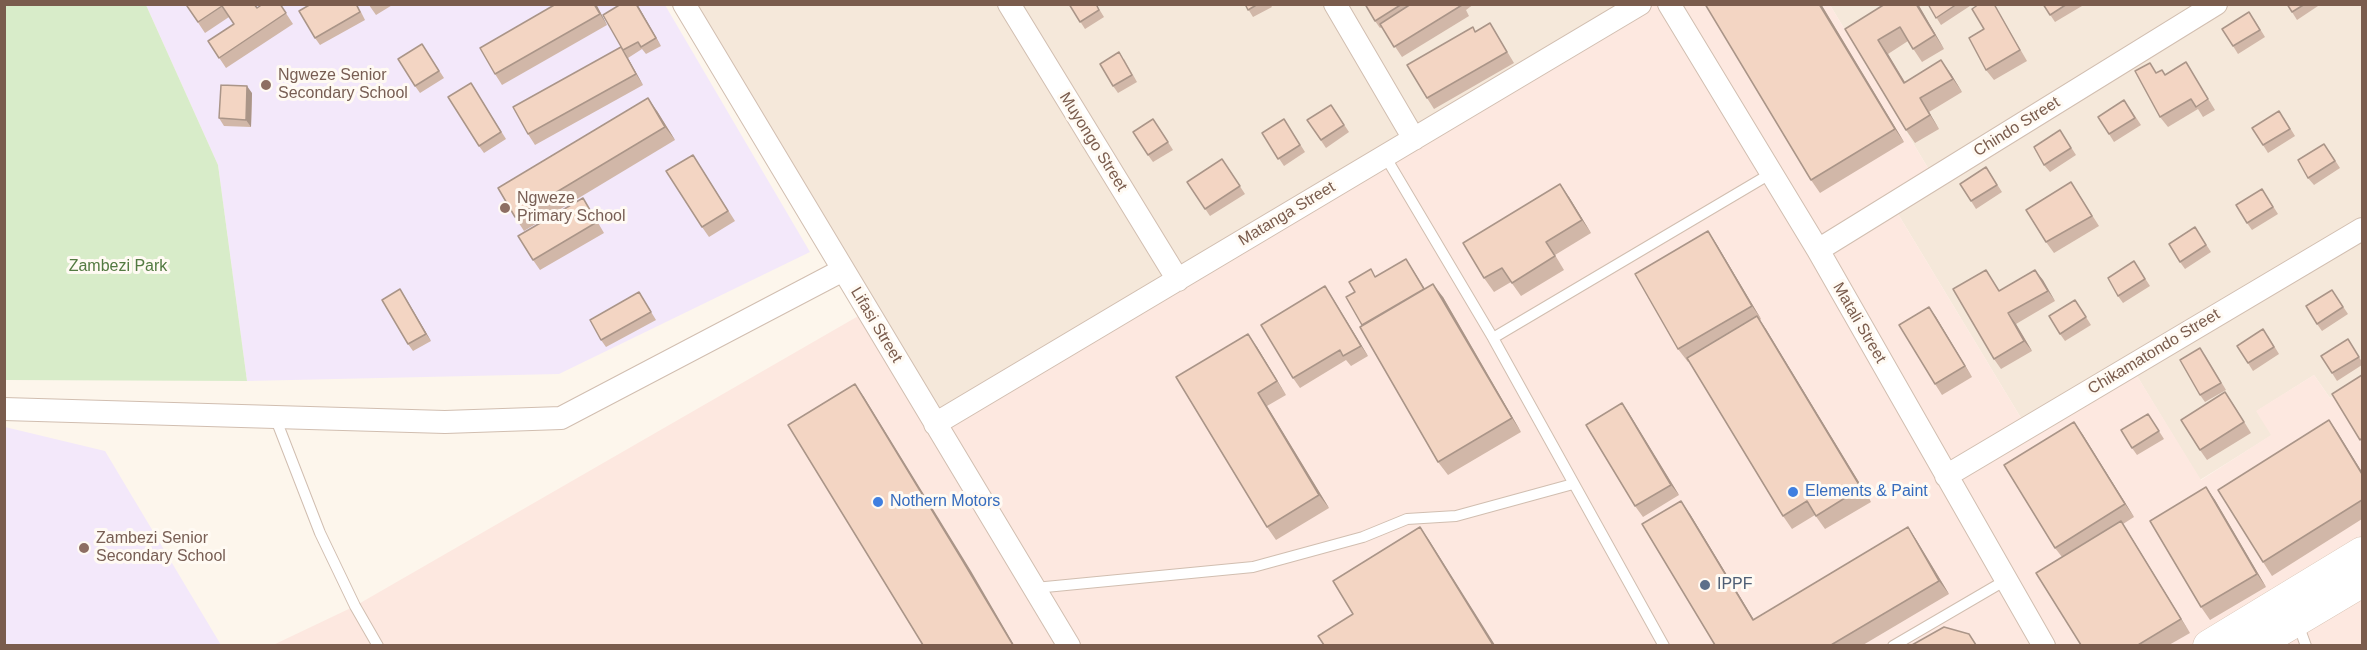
<!DOCTYPE html>
<style>
body{margin:0}
#map{position:relative;width:2367px;height:650px;overflow:hidden;background:#fdf6ec;font-family:Helvetica,sans-serif}
canvas{display:block}
.frame{position:absolute;inset:0;border:6px solid #7a5c4d;pointer-events:none}
</style>
<div id="map">
<canvas width="2367" height="650"></canvas>
<div class="frame"></div>
</div>
<script>
const ctx = document.querySelector('canvas').getContext('2d');
ctx.lineJoin = 'round';
function fillPath(path, color) {
  ctx.fillStyle = color;
  ctx.fill(path, 'evenodd');
}
function shape(rows) {
  const path = new Path2D();
  for (const r of rows) {
    path.moveTo(r[0], r[1]);
    for (let i = 2; i < r.length; i += 2) path.lineTo(r[i], r[i + 1]);
  }
  return path;
}
function trace(path, color, width, dash) {
  ctx.strokeStyle = color;
  ctx.lineWidth = width;
  ctx.lineCap = dash ? 'butt' : 'round';
  ctx.setLineDash(dash || []);
  ctx.stroke(path);
}
function write(font, color, halo, rows, align = 'center') {
  ctx.font = font + ' Helvetica,sans-serif';
  ctx.lineWidth = 6;
  ctx.setLineDash([]);
  ctx.textBaseline = 'middle';
  ctx.strokeStyle = halo;
  ctx.fillStyle = color;
  for (const [text, x, y, turn = 0] of rows) {
    ctx.save();
    ctx.translate(x, y);
    ctx.rotate((+turn || 0) * Math.PI / 180);
    ctx.textAlign = isNaN(turn) ? turn : align;
    if (halo) ctx.strokeText(text, 0, 0);
    ctx.fillText(text, 0, 0);
    ctx.restore();
  }
}
const residential = shape([
 [684,5,1640,5,935,424],
 [1830,5,2362,5,2362,378,2330,398,2314,375,2257,411,2272,435,2200,480,2131,366,2027,428,1892,204,1934,178]
]);
const commercial = shape([
 [1640,5,1830,5,1934,178,1892,204,2027,428,2131,366,2201,480,2271,435,2256,411,2314,375,2330,398,2362,378,2362,645,271,646,355,606,867,311,935,424]
]);
const education = shape([
 [146,5,665,5,810,252,559,374,247,381,218,165],
 [5,427,105,451,221,645,5,645]
]);
const green = shape([
 [5,4,146,5,218,165,247,381,5,380]
]);
const lane = shape([
 [1385,156,1493,338,1664,646],
 [1493,338,1770,174],
 [275,417,320,533,355,606,378,646],
 [1035,588,1253,567,1363,537,1407,519,1456,516,1573,484],
 [2298,624,2306,646],
 [1893,646,2006,580]
]);
const street = shape([
 [684,4,1069,646],
 [1009,4,1178,280],
 [1335,4,1414,139],
 [1669,4,1818,250,2044,646],
 [1818,250,2216,4],
 [4,409,445,422,561,418,843,270],
 [935,424,1640,4],
 [1946,476,2362,229]
]);
const secondary = shape([
 [2209,646,2362,553],
 [2253,646,2362,581]
]);
const wall = shape([
 [190,4,257,8,280,4,293,24,226,68,208,41,234,24,229,17,205,33,187,6],
 [357,4,365,20,320,45,315,38],
 [394,4,376,15,369,5],
 [596,4,607,25,502,85,495,74],
 [621,4,637,4,661,46,646,54,642,49,628,58,643,85,535,145,528,134,621,47],
 [1069,4,1096,4,1104,17,1085,29],
 [1245,4,1270,4,1272,7,1253,17],
 [1365,4,1408,4,1408,6,1411,4,1474,4,1466,10,1469,16,1402,57,1382,27,1380,28,1375,21],
 [1821,4,1904,142,1820,193,1811,180],
 [1885,4,1918,4,1944,49,1922,62,1908,41,1888,54,1905,82,1951,74,1962,92,1929,112,1939,129,1915,143,1906,130,1845,29],
 [1928,4,1973,4,1941,25],
 [1979,4,1994,4,2027,61,1994,80,1986,70,1984,29],
 [2043,4,2081,4,2082,6,2055,22],
 [2287,4,2321,4,2297,20],
 [2254,19,2265,37,2238,54,2233,46],
 [1490,23,1514,63,1434,109,1427,98],
 [422,44,444,78,420,93,415,86],
 [1124,59,1137,82,1118,93,1113,86],
 [2186,62,2215,110,2203,117,2198,109,2168,127,2160,117,2157,73,2166,75],
 [471,83,506,139,484,153,479,146],
 [252,93,251,127,224,126,219,118],
 [1331,105,1349,132,1326,148,1307,120],
 [2129,107,2141,125,2114,142,2109,134],
 [657,111,675,140,524,231,515,217],
 [2284,118,2295,136,2268,153,2263,145],
 [1284,119,1305,152,1284,166,1262,133],
 [1158,126,1173,150,1153,162,1148,155],
 [2065,138,2076,155,2050,172,2044,165],
 [2329,151,2340,168,2314,185,2308,178],
 [693,155,735,221,709,237,702,227],
 [1222,159,1245,194,1210,216,1187,182],
 [1986,167,2002,192,1976,209,1971,201],
 [2071,182,2099,226,2054,253,2046,242],
 [2262,189,2278,214,2252,230,2247,223],
 [1569,197,1591,233,1555,255,1564,270,1521,296,1511,282,1494,292,1484,278],
 [590,209,604,233,540,270,533,260],
 [1708,231,1717,245,1761,319,1760,320,1871,502,1825,529,1815,515,1792,529,1783,516,1689,361,1688,362,1678,349],
 [2200,235,2211,252,2185,269,2180,262],
 [2139,269,2150,286,2123,303,2118,296],
 [1413,270,1425,289,1443,297,1521,432,1448,475,1438,462,1362,325,1355,292],
 [2035,270,2055,301,2016,324,2032,351,2001,369,1994,359,1993,281,1999,291],
 [1325,286,1332,297,1368,356,1351,366,1346,360,1300,388,1293,378],
 [2332,290,2348,314,2322,331,2317,324],
 [639,292,656,320,606,347,601,340],
 [405,297,431,341,413,351,408,344],
 [2075,300,2091,325,2065,341,2060,334],
 [1929,307,1936,317,1972,377,1942,395,1935,384],
 [2268,336,2279,354,2253,371,2248,363],
 [2348,339,2362,362,2362,365,2337,381,2332,373],
 [1257,347,1286,395,1267,406,1329,508,1276,540,1267,527,1176,377],
 [2205,355,2226,390,2205,402,2200,395],
 [2232,402,2251,433,2207,460,2200,450],
 [1622,403,1679,495,1643,517,1635,506],
 [2148,414,2164,439,2137,455,2132,448],
 [2329,420,2362,472,2362,519,2272,576,2263,562],
 [2074,422,2083,435,2134,517,2123,524,2190,633,2169,645,2081,645,2062,557,2055,548],
 [2206,487,2215,500,2266,587,2210,620,2201,607],
 [1690,514,1754,620,1908,527,1917,541,1949,594,1863,645,1715,645]
]);
const shadedWall = shape([
 [594,4,596,4,607,25,600,14],
 [636,4,637,4,661,46,656,38],
 [1819,4,1821,4,1904,142,1895,129],
 [1916,4,1918,4,1944,49,1935,35],
 [1878,40,1888,54,1913,96,1904,83],
 [621,47,628,58,643,85,636,74],
 [1941,60,1951,74,1962,92,1953,79],
 [247,86,252,93,251,127,246,120],
 [648,98,657,111,675,140,665,127],
 [1920,98,1929,112,1939,129,1930,115],
 [1560,184,1569,197,1591,233,1582,220],
 [1708,231,1717,245,1761,319,1752,306],
 [1406,259,1413,270,1432,301,1424,291],
 [2035,270,2043,280,2055,301,2048,291],
 [1433,284,1443,297,1521,432,1512,418],
 [1325,286,1332,297,1368,356,1361,346],
 [400,289,405,297,431,341,426,334],
 [1929,307,1936,317,1972,377,1965,366],
 [2008,313,2016,324,2032,351,2024,341],
 [1757,316,1766,329,1871,502,1861,488],
 [1248,334,1257,347,1286,395,1277,381],
 [855,384,864,397,971,571,1014,645,1013,645],
 [1258,393,1267,406,1329,508,1319,495],
 [1622,403,1629,413,1679,495,1671,485],
 [2329,420,2338,433,2362,472,2362,474],
 [2074,422,2083,435,2134,517,2125,504],
 [2206,487,2215,500,2266,587,2257,574],
 [1681,501,1690,514,1762,633,1753,620],
 [2121,521,2130,535,2190,633,2181,619],
 [1420,527,1429,540,1495,645,1493,645],
 [1908,527,1917,541,1949,594,1939,581]
]);
const building = shape([
 [190,4,254,4,257,8,263,4,280,4,286,13,219,58,208,41,234,24,222,6,198,22,187,6,190,4],
 [311,4,356,4,360,12,315,38,299,11,311,4],
 [556,4,594,4,600,14,495,74,480,48,556,4],
 [621,4,636,4,656,38,641,47,638,42,623,50,603,15,621,4],
 [1069,4,1096,4,1099,10,1080,22,1069,4],
 [1245,4,1258,4,1248,10,1245,4],
 [1365,4,1402,4,1375,21,1365,4],
 [1411,4,1462,4,1462,5,1394,47,1380,24,1411,4],
 [1705,4,1819,4,1895,129,1811,180,1705,4],
 [1885,4,1916,4,1935,35,1913,49,1900,27,1878,40,1904,83,1941,60,1953,79,1920,98,1930,115,1906,130,1845,29,1885,4],
 [1928,4,1957,4,1936,18,1928,4],
 [1979,4,1994,4,2020,50,1986,70,1969,38,1984,29,1972,9,1979,4],
 [2043,4,2067,4,2050,15,2043,4],
 [2287,4,2305,4,2292,12,2287,4],
 [2249,12,2260,30,2233,46,2222,29,2249,12],
 [1490,23,1507,52,1427,98,1407,65,1473,27,1475,32,1490,23],
 [422,44,439,71,415,86,398,59,422,44],
 [621,47,636,74,528,134,513,107,621,47],
 [1119,52,1132,75,1113,86,1100,64,1119,52],
 [2186,62,2208,99,2196,107,2191,99,2160,117,2135,71,2150,63,2156,73,2162,70,2165,75,2186,62],
 [471,83,501,132,479,146,448,97,471,83],
 [221,85,247,86,246,120,219,118,221,85],
 [648,98,665,127,515,217,498,188,648,98],
 [2124,100,2135,118,2109,134,2098,117,2124,100],
 [1331,105,1344,125,1321,140,1307,120,1331,105],
 [2279,111,2290,129,2263,145,2252,128,2279,111],
 [1153,119,1168,142,1148,155,1133,132,1153,119],
 [1284,119,1300,145,1278,159,1262,133,1284,119],
 [2060,130,2071,148,2044,165,2034,147,2060,130],
 [2324,144,2335,161,2308,178,2298,160,2324,144],
 [693,155,728,211,702,227,666,171,693,155],
 [1222,159,1240,186,1205,209,1187,182,1222,159],
 [1986,167,1997,185,1971,201,1960,184,1986,167],
 [2071,182,2092,216,2046,242,2026,210,2071,182],
 [1560,184,1582,220,1546,242,1555,256,1512,283,1502,268,1484,278,1463,243,1560,184],
 [2262,189,2273,207,2247,223,2236,205,2262,189],
 [583,198,597,222,533,260,518,236,583,198],
 [2195,227,2206,245,2180,262,2169,244,2195,227],
 [1708,231,1752,306,1678,349,1635,274,1708,231],
 [1406,259,1424,289,1362,325,1346,297,1355,292,1349,282,1371,269,1375,277,1406,259],
 [2134,261,2145,279,2118,296,2108,278,2134,261],
 [1986,270,1999,291,2035,270,2048,291,2008,313,2024,341,1994,359,1953,289,1986,270],
 [1433,284,1512,418,1438,462,1360,327,1433,284],
 [1325,286,1361,346,1343,356,1340,350,1293,378,1261,325,1325,286],
 [400,289,426,334,408,344,382,300,400,289],
 [2332,290,2343,307,2317,324,2306,306,2332,290],
 [639,292,651,312,601,340,590,320,639,292],
 [2075,300,2086,317,2060,334,2049,316,2075,300],
 [1929,307,1965,366,1935,384,1899,325,1929,307],
 [1757,316,1861,488,1816,516,1807,501,1783,516,1687,358,1757,316],
 [2263,329,2274,347,2248,363,2237,346,2263,329],
 [1248,334,1277,381,1258,393,1319,495,1267,527,1176,377,1248,334],
 [2348,339,2359,357,2332,373,2321,356,2348,339],
 [2200,348,2221,383,2200,395,2180,360,2200,348],
 [2362,375,2362,438,2360,440,2332,394,2362,375],
 [855,384,961,558,1013,645,923,645,788,425,855,384],
 [2225,392,2244,422,2200,450,2181,420,2225,392],
 [1622,403,1671,485,1635,506,1586,425,1622,403],
 [2148,414,2159,431,2132,448,2121,430,2148,414],
 [2329,420,2362,474,2362,500,2263,562,2218,490,2329,420],
 [2074,422,2125,504,2055,548,2004,465,2074,422],
 [2206,487,2257,574,2201,607,2150,521,2206,487],
 [1681,501,1753,620,1908,527,1939,581,1831,645,1715,645,1642,524,1681,501],
 [2121,521,2181,619,2138,645,2081,645,2036,573,2121,521],
 [1420,527,1493,645,1324,645,1318,636,1353,614,1333,581,1420,527],
 [1944,627,1969,634,1976,645,1912,645,1944,627]
]);
const markers = [
 [266,85,6,"#8d6e63"],
 [505,208,6,"#8d6e63"],
 [1793,492,6,"#3f7fe0"],
 [878,502,6,"#3f7fe0"],
 [84,548,6,"#8d6e63"],
 [1705,585,6,"#5c6f8a"]
];
const educationNames = [
 ["Ngweze Senior",278,76],
 ["Secondary School",278,94],
 ["Ngweze",517,199],
 ["Primary School",517,217],
 ["Zambezi Senior",96,539],
 ["Secondary School",96,557]
];
const streetNames = [
 ["Chindo Street",2017,127,-32],
 ["Muyongo Street",1093,142,58],
 ["Matanga Street",1287,214,-31],
 ["Matali Street",1859,323,60],
 ["Lifasi Street",876,325,59],
 ["Chikamatondo Street",2154,352,-31]
];
const parkNames = [
 ["Zambezi Park",118,267]
];
const shopNames = [
 ["Elements & Paint",1805,492],
 ["Nothern Motors",890,502]
];
const serviceNames = [
 ["IPPF",1717,585]
];
fillPath(residential, '#f5e8da');
fillPath(commercial, '#fde8e0');
fillPath(education, '#f3e8fa');
fillPath(green, '#d8ecc9');
trace(lane, '#d1beb0', 12);
trace(street, '#d1beb0', 24);
trace(secondary, '#d6c0b0', 33);
trace(lane, '#fff', 10);
trace(street, '#fff', 22);
trace(secondary, '#fff', 32);
fillPath(wall, '#d1b7a8');
fillPath(shadedWall, '#aa9588');
fillPath(building, '#f3d5c3');
trace(building, '#aa9588', 1.5);
for (const [x, y, r, color] of markers) {
  const dot = new Path2D();
  dot.arc(x, y, r, 0, 2 * Math.PI);
  ctx.fillStyle = color;
  ctx.fill(dot);
  trace(dot, '#fffaf3', 2);
}
write('16px', '#785e54', '#fffaf3', educationNames, 'left');
write('16px', '#7a5c4d', '#fffaf3', streetNames);
write('16px', '#537a41', '#fffaf3', parkNames);
write('16px', '#366cbe', '#fffaf3', shopNames, 'left');
write('16px', '#4e5e75', '#fffaf3', serviceNames, 'left');
</script>
